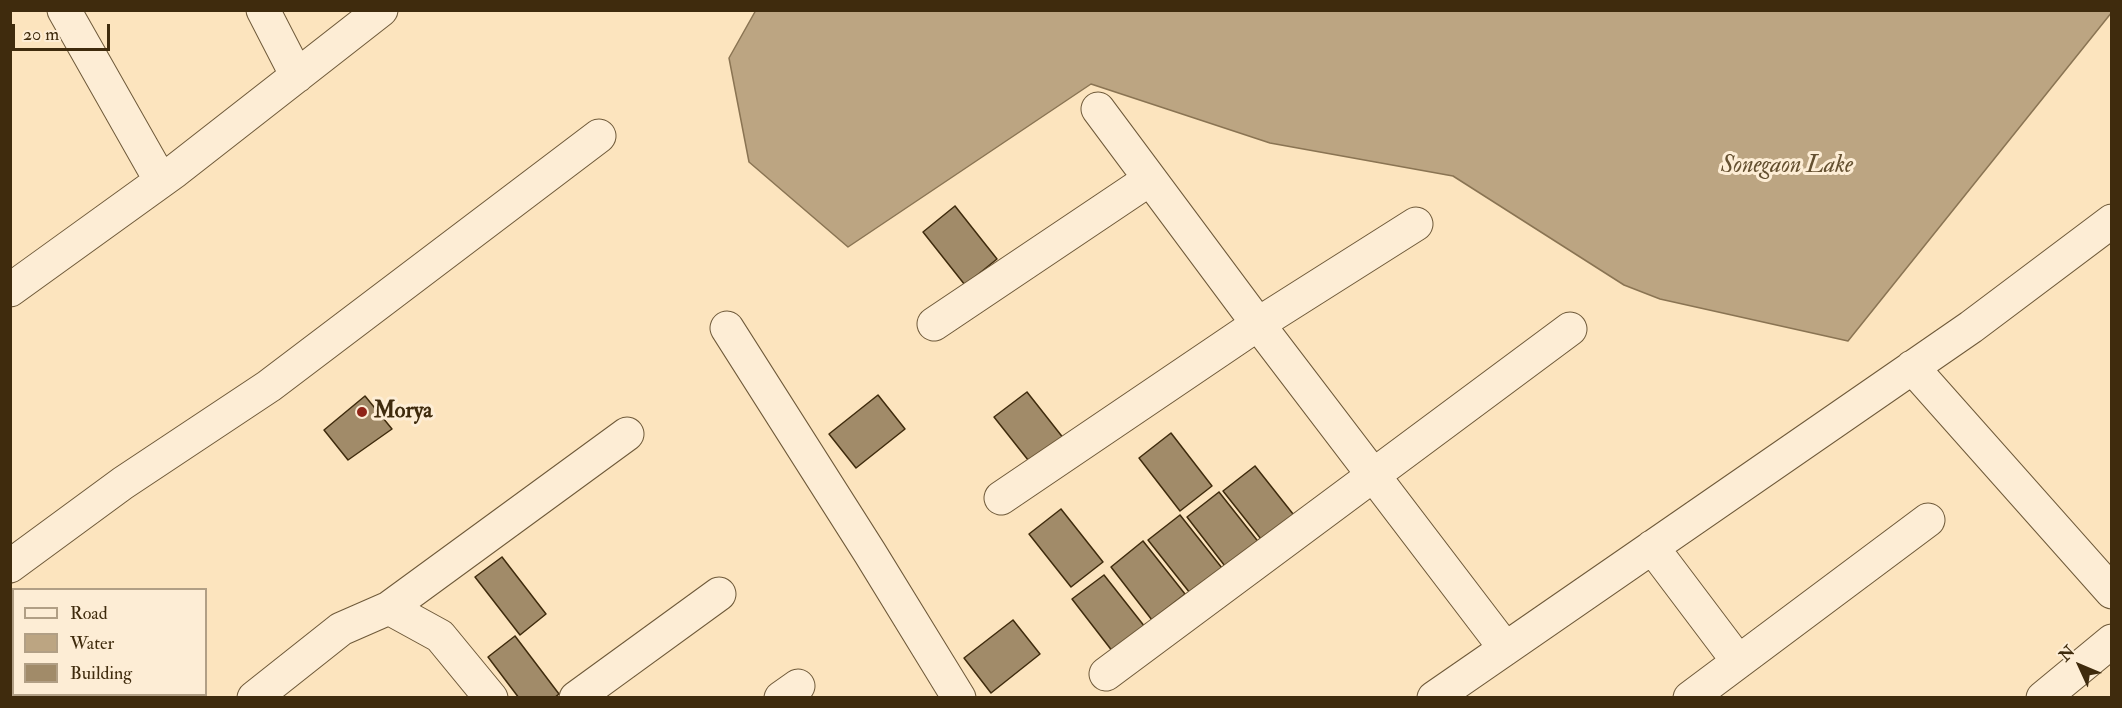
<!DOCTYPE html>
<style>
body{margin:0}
#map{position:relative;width:2122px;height:708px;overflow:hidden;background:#fce4be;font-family:"IM FELL Double Pica",serif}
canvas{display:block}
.frame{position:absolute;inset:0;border:12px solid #3f2b0d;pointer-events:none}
.legend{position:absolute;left:12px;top:588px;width:195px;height:108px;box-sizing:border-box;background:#fdedd5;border:2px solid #b19f85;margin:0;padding:8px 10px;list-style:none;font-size:18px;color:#3f2b0d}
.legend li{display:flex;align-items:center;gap:12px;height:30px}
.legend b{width:30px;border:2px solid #b19f85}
.north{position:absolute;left:2050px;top:636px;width:60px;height:60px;-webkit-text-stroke:4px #fdedd5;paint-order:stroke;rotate:314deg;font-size:16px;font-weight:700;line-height:24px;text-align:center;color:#3f2b0d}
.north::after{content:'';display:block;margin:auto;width:21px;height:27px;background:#3f2b0d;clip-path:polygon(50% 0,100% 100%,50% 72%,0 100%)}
.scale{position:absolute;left:12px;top:24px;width:98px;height:27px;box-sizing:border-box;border:3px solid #3f2b0d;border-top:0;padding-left:8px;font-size:18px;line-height:21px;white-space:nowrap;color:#3f2b0d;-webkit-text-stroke:4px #fdedd5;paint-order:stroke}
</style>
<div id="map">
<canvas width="2122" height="708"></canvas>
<div class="frame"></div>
<ul class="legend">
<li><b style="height:8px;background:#fdedd5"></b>Road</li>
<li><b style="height:16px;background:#bca582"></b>Water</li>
<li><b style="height:16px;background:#a18b69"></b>Building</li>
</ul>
<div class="north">N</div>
<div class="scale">20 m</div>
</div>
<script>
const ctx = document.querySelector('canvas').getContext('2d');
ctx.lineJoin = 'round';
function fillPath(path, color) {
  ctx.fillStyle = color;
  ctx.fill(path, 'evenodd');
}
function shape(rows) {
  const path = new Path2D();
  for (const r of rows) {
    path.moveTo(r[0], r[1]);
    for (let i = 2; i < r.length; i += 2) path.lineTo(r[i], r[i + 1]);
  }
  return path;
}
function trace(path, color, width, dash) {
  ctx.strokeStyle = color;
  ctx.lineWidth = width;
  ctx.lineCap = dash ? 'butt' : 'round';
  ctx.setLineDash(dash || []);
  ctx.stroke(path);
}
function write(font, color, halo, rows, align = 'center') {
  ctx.font = font + ' "IM FELL Double Pica",serif';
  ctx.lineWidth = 6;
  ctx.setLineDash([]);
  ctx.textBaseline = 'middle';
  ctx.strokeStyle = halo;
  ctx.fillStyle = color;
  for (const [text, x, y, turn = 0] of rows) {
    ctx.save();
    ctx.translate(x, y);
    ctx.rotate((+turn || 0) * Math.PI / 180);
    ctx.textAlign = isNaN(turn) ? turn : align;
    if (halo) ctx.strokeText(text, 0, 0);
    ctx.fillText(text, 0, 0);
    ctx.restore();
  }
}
const water = shape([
 [756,10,2111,10,2112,12,1848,341,1660,299,1624,285,1453,176,1270,143,1091,84,848,247,749,162,729,58,756,10]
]);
const building = shape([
 [955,206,997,259,965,285,923,232,955,206],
 [1027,392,1068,444,1036,470,994,417,1027,392],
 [878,395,905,429,856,468,829,434,878,395],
 [365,396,392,429,348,460,324,430,365,396],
 [1171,433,1212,486,1180,511,1139,458,1171,433],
 [1255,466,1297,519,1265,544,1223,491,1255,466],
 [1219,492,1260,544,1228,570,1187,517,1219,492],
 [1061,509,1103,562,1071,587,1029,534,1061,509],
 [1180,515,1222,568,1190,593,1148,540,1180,515],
 [1143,541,1185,594,1152,620,1111,567,1143,541],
 [502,557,546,614,520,635,475,577,502,557],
 [1104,575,1145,627,1113,652,1072,599,1104,575],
 [1013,620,1040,654,991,693,964,658,1013,620],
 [515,636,559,694,554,698,519,698,488,657,515,636]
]);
const street = shape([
 [64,10,161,181],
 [263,10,297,76],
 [1098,109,1258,324,1505,648],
 [10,290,175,171,381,10],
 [934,324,1150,179],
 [727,328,870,553,959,698],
 [1912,367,2112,592],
 [1001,498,1258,324,1416,224],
 [1652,547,1738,661],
 [10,566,123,483,269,386,599,136],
 [389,608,627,434],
 [1106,674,1570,329],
 [254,698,341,629,389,608,440,636,491,698],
 [576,698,719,594],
 [781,698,798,686],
 [1434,698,1971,327,2112,221],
 [1690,698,1928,520],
 [2043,698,2112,641]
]);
const markers = [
 [362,412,6,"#8f2418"]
];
const poiNames = [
 ["Morya",374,412]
];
const waterNames = [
 ["Sonegaon Lake",1787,167]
];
fillPath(water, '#bca582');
trace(water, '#8a7453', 1.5);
fillPath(building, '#a18b69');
trace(building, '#3f2b0d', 1.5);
trace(street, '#6e5939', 35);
trace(street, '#fdedd5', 33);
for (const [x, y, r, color] of markers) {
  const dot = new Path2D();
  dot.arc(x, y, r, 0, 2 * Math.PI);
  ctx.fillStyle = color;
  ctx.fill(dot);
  trace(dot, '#fdedd5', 2);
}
write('bold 22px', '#3f2b0d', '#fdedd5', poiNames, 'left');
write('italic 24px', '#645030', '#fdedd5', waterNames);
</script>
